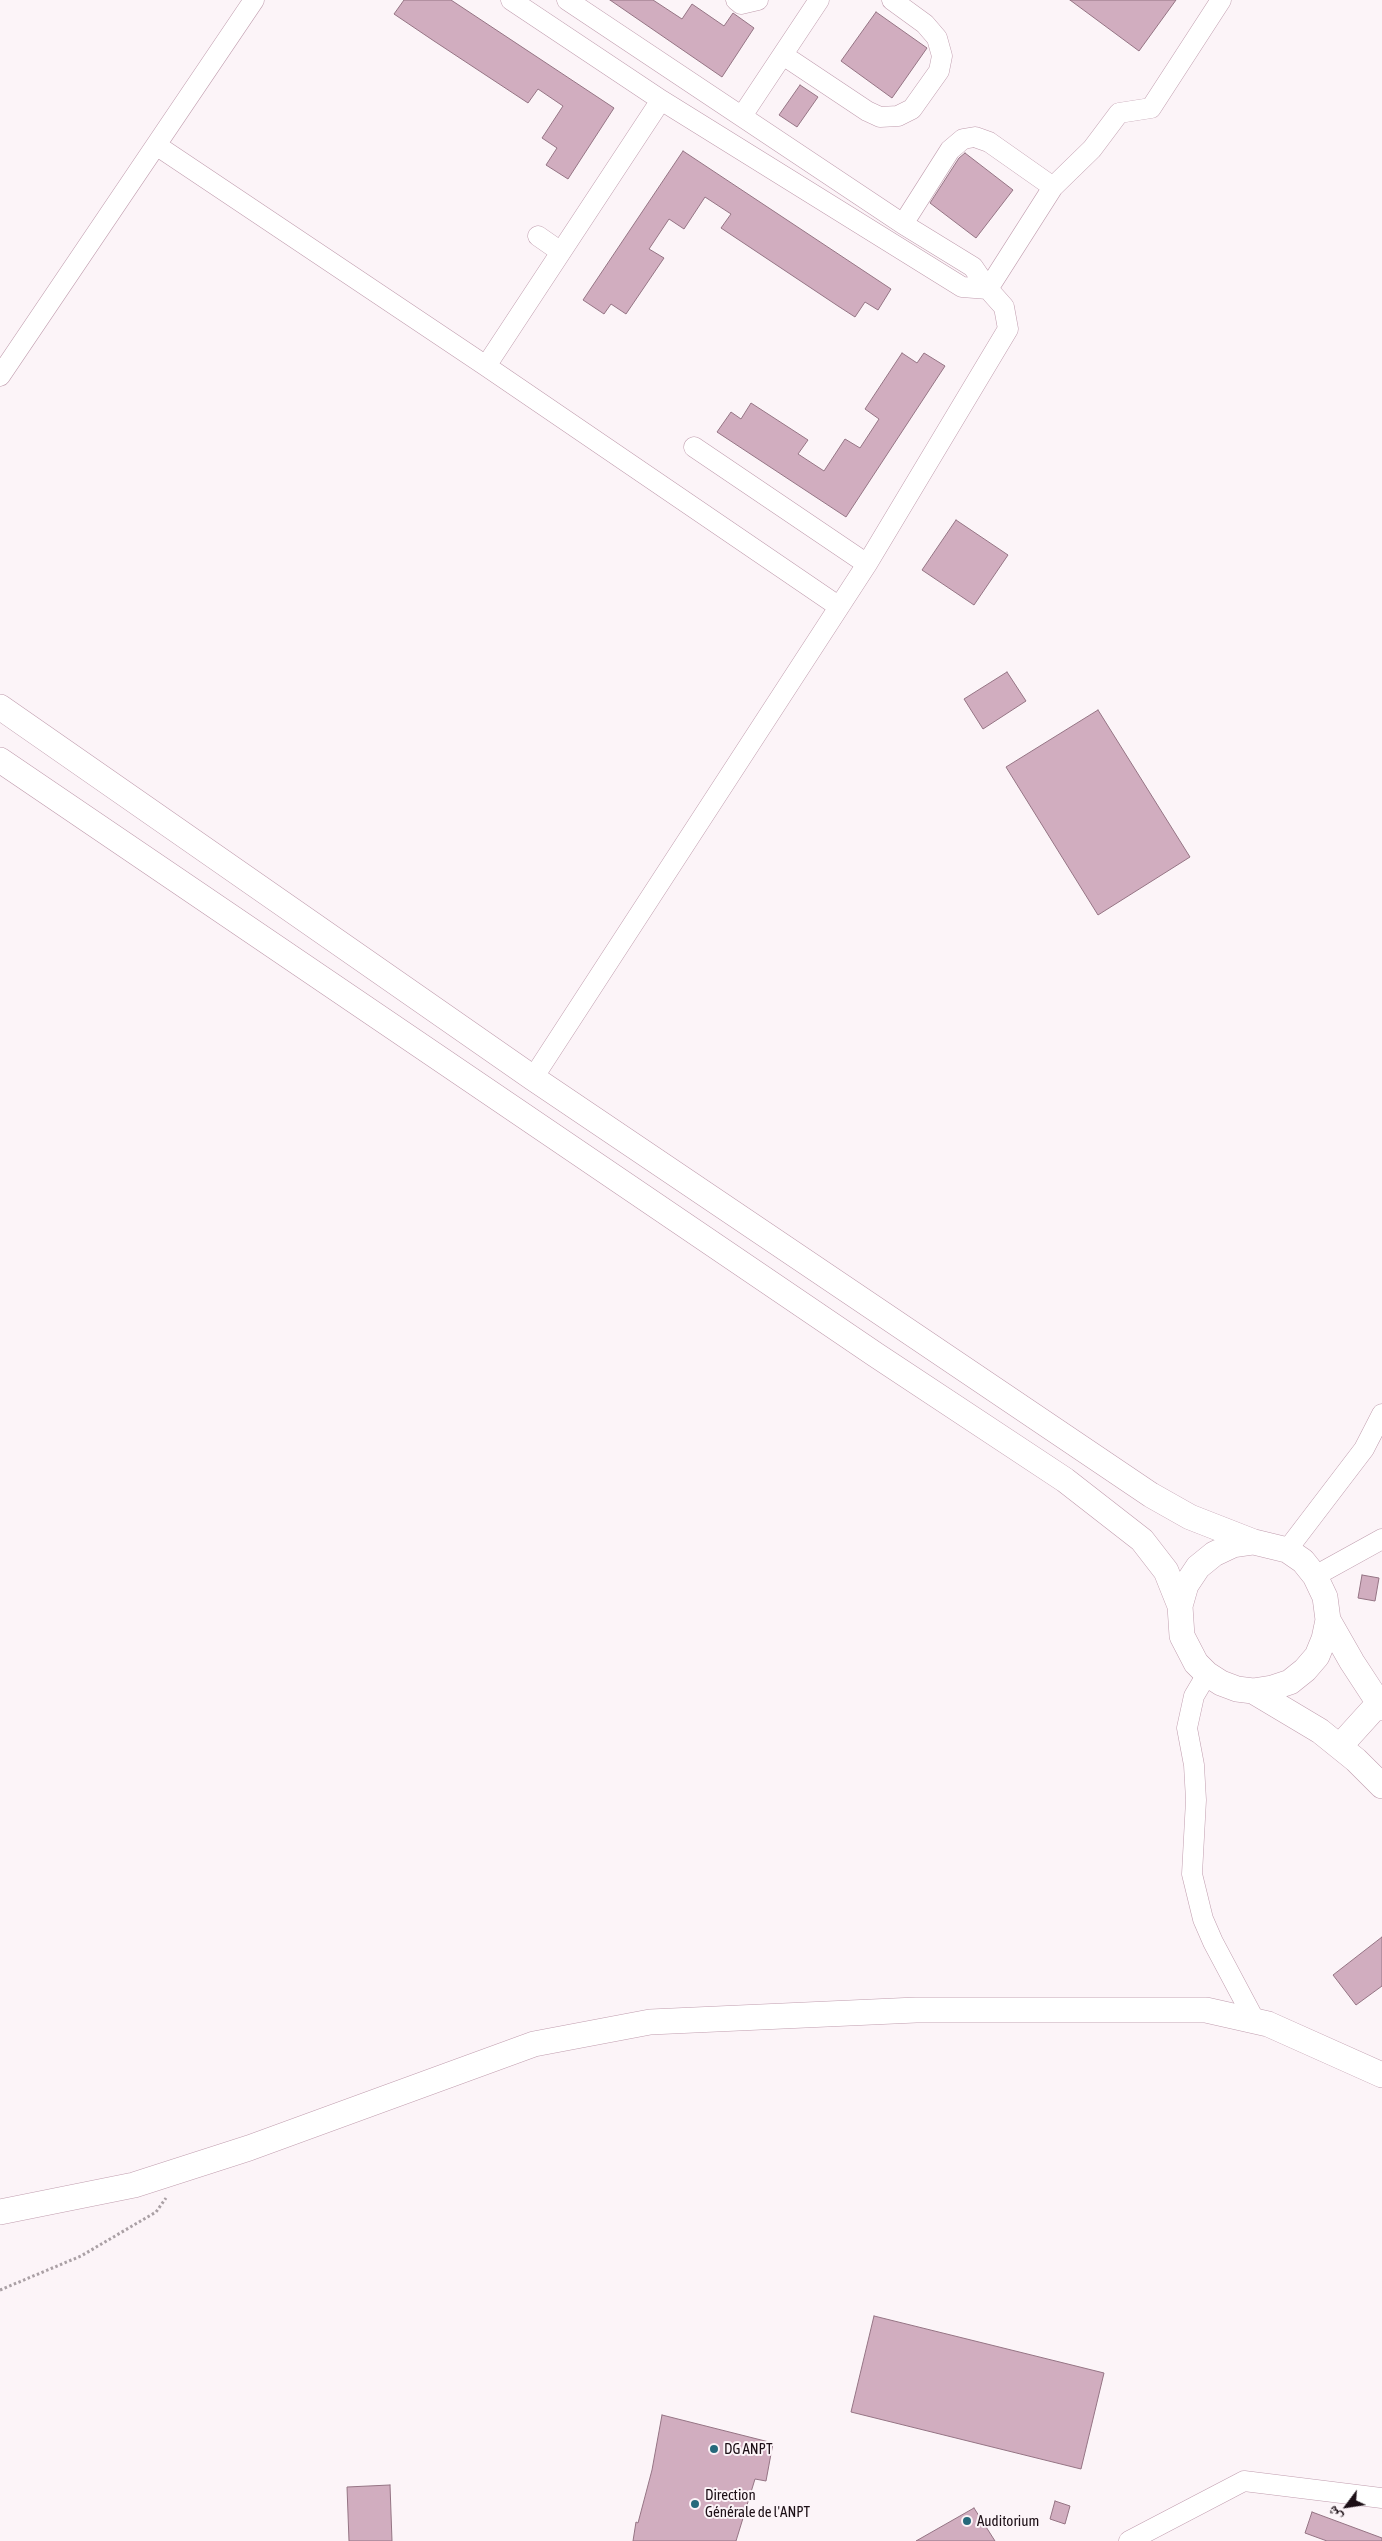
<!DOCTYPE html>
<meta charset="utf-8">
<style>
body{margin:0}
#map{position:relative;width:1382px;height:2541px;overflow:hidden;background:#fcf4f8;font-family:"Asap Condensed","Noto Naskh Arabic",sans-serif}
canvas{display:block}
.north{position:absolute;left:1322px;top:2481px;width:50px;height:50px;-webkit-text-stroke:4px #fcf4f8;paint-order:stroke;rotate:239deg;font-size:14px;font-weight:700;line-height:20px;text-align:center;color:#1c0f16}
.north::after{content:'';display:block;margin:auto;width:18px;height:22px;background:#1c0f16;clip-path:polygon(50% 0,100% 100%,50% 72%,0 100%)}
</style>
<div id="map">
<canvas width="1382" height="2541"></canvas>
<div class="north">ش</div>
</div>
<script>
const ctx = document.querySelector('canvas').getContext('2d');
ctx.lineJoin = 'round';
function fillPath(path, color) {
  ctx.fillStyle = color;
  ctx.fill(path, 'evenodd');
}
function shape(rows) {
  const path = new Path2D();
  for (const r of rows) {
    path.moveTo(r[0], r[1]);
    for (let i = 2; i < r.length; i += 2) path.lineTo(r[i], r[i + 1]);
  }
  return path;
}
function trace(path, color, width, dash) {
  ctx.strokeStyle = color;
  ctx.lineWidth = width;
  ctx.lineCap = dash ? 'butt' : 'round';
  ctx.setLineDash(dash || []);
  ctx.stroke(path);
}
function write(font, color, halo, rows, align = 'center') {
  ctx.font = font + ' "Asap Condensed",sans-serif';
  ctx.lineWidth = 4;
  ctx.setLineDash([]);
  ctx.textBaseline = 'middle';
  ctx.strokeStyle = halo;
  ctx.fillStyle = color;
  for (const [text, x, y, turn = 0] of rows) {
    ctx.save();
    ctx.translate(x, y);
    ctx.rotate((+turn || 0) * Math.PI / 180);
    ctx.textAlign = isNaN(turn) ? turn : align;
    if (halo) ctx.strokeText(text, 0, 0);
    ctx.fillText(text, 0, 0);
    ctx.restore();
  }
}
const building = shape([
 [404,0,451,0,614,108,568,179,546,165,557,148,542,138,563,106,538,89,528,103,434,41,394,14,404,0],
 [610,0,653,0,682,19,692,4,724,26,733,13,754,28,722,77,610,0],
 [1070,0,1176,0,1139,51,1070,0],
 [876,12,927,48,892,98,841,61,876,12],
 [800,85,818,97,797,127,779,115,800,85],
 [683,151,891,289,878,310,865,302,855,317,838,306,721,228,731,214,705,197,684,229,669,219,649,249,664,258,626,314,611,304,604,314,583,300,683,151],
 [965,153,1013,190,976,238,930,203,959,158,965,153],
 [902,353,917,363,924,353,945,366,846,517,717,432,731,412,741,419,751,403,808,440,798,454,824,471,845,439,860,448,879,419,865,409,902,353],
 [956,520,1008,555,974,605,922,570,956,520],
 [1007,672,1026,701,983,729,964,699,1007,672],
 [1098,710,1190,857,1098,915,1006,767,1098,710],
 [1362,1575,1379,1578,1375,1601,1358,1598,1362,1575],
 [1382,1937,1382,1986,1356,2005,1333,1975,1382,1937],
 [874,2316,1104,2373,1081,2469,851,2412,874,2316],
 [662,2415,773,2443,766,2481,755,2479,736,2541,633,2541,636,2522,638,2523,652,2470,662,2415],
 [390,2485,392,2541,349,2541,347,2487,390,2485],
 [1055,2501,1070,2506,1065,2524,1050,2519,1055,2501],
 [974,2508,995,2541,916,2541,974,2508],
 [1312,2512,1382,2538,1382,2541,1327,2541,1305,2533,1312,2512]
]);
const path = shape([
 [0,2290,81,2256,156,2212,166,2198]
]);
const minor = shape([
 [511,0,661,100,962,287,988,289],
 [736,0,741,4,758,0],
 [783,55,867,111,880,117,898,116,912,109,939,71,942,56,937,38,925,24,892,0],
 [742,116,819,0],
 [156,145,486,366,838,606],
 [903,224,950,150,963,139,975,137,989,142,1053,187],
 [538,236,561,252],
 [988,289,1053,187,1092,149,1119,113,1151,108,1221,0],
 [486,366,661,100],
 [0,376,254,0],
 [694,447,867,564],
 [533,1078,867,564,1008,329,1004,307,988,289,973,267,903,224,567,0],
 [1287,1550,1364,1449,1382,1414],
 [1315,1576,1382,1539],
 [1207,1674,1194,1696,1187,1728,1194,1765,1196,1800,1192,1874,1203,1919,1213,1942,1255,2021],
 [1129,2541,1244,2481,1382,2498]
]);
const major = shape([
 [0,707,533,1078,1151,1495,1190,1517,1254,1542],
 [0,760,876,1355,1065,1480,1142,1540,1166,1571,1180,1606],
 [1328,1620,1324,1639,1317,1656,1305,1670,1290,1682,1272,1688,1253,1691,1237,1689,1221,1683,1207,1674,1196,1663,1182,1636,1180,1606,1186,1585,1198,1567,1214,1554,1233,1545,1254,1542,1287,1550,1303,1561,1315,1576,1325,1597,1328,1620,1352,1662,1382,1708],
 [1253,1691,1320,1731,1356,1760,1382,1786],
 [1340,1746,1379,1703],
 [0,2212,134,2185,249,2148,534,2044,650,2022,916,2010,1206,2010,1268,2024,1382,2075]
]);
const markers = [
 [714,2449,5,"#26697b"],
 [695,2504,5,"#26697b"],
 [967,2521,5,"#26697b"]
];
const poiNames = [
 ["DG ANPT",724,2449],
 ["Direction",705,2495],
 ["Générale de l'ANPT",705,2512],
 ["Auditorium",977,2521]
];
fillPath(building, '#d1adbf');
trace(building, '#957484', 1);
trace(minor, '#c09dae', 21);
trace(major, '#c09dae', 26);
trace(path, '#aaa0a5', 3, [2.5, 2.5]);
trace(minor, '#fff', 20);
trace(major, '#fff', 25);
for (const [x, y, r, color] of markers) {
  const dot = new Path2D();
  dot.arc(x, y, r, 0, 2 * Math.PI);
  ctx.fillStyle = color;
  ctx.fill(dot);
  trace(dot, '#fcf4f8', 2);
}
write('15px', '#1c0f16', '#fcf4f8', poiNames, 'left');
</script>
